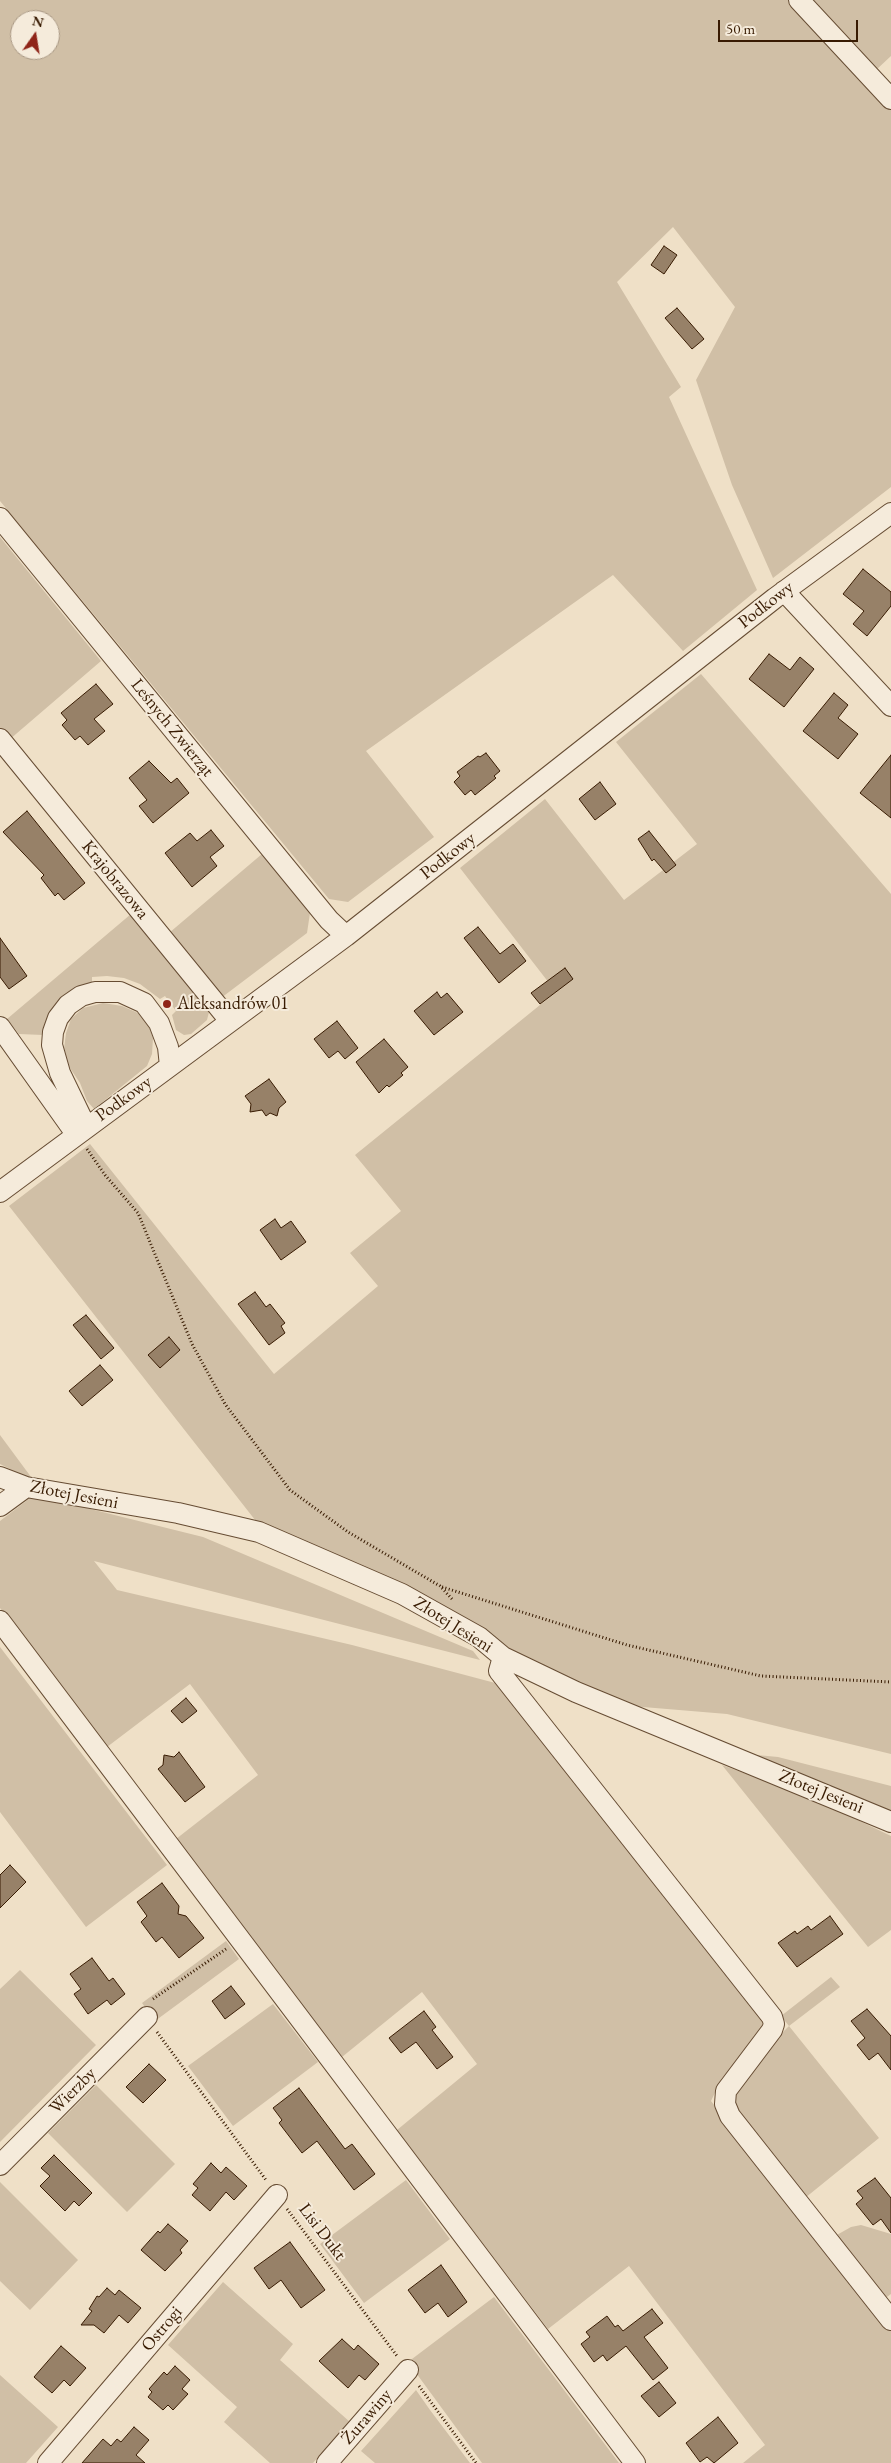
<!DOCTYPE html>
<meta charset="utf-8">
<style>
body{margin:0}
#map{position:relative;width:891px;height:2463px;overflow:hidden;background:#efe0c7;font-family:"EB Garamond",serif}
canvas{display:block}
.north{position:absolute;left:10px;top:10px;width:50px;height:50px;box-sizing:border-box;background:#f5ebdb;border:1px solid #a99884;border-radius:50%;rotate:13deg;font-size:14px;font-weight:700;line-height:20px;text-align:center;color:#381b02}
.north::after{content:'';display:block;margin:auto;width:18px;height:22px;background:#8f2418;clip-path:polygon(50% 0,100% 100%,50% 72%,0 100%)}
.scale{position:absolute;left:718px;top:20px;width:140px;height:22px;box-sizing:border-box;border:2px solid #381b02;border-top:0;padding-left:6px;font-size:15px;line-height:18px;white-space:nowrap;color:#381b02;-webkit-text-stroke:4px #f5ebdb;paint-order:stroke}
</style>
<div id="map">
<canvas width="891" height="2463"></canvas>
<div class="north">N</div>
<div class="scale">50 m</div>
</div>
<script>
const ctx = document.querySelector('canvas').getContext('2d');
ctx.lineJoin = 'round';
function fillPath(path, color) {
  ctx.fillStyle = color;
  ctx.fill(path, 'evenodd');
}
function shape(rows) {
  const path = new Path2D();
  for (const r of rows) {
    path.moveTo(r[0], r[1]);
    for (let i = 2; i < r.length; i += 2) path.lineTo(r[i], r[i + 1]);
  }
  return path;
}
function trace(path, color, width, dash) {
  ctx.strokeStyle = color;
  ctx.lineWidth = width;
  ctx.lineCap = dash ? 'butt' : 'round';
  ctx.setLineDash(dash || []);
  ctx.stroke(path);
}
function write(font, color, halo, rows, align = 'center') {
  ctx.font = font + ' "EB Garamond",serif';
  ctx.lineWidth = 4;
  ctx.setLineDash([]);
  ctx.textBaseline = 'middle';
  ctx.strokeStyle = halo;
  ctx.fillStyle = color;
  for (const [text, x, y, turn = 0] of rows) {
    ctx.save();
    ctx.translate(x, y);
    ctx.rotate((+turn || 0) * Math.PI / 180);
    ctx.textAlign = isNaN(turn) ? turn : align;
    if (halo) ctx.strokeText(text, 0, 0);
    ctx.fillText(text, 0, 0);
    ctx.restore();
  }
}
const green = shape([
 [0,0,790,0,891,108,891,487,773,578,732,485,696,380,735,307,673,227,617,282,681,387,669,397,757,590,683,651,613,575,366,751,434,837,348,902,329,899,0,501],
 [20,20,50,20,50,50,20,50],
 [813,0,891,0,891,56,876,70],
 [0,537,101,661,9,740,0,728],
 [701,674,891,894,891,1754,727,1714,631,1706,508,1649,259,1525,9,1206,90,1144,274,1374,378,1286,350,1253,401,1211,355,1155,556,992,460,868,545,799,624,900,697,844,616,742],
 [262,854,310,913,307,933,221,998,169,933],
 [131,914,207,1005,209,1012,207,1020,191,1034,184,1035,176,1030,172,1015,176,1011,165,996,160,999,140,984,124,978,107,976,92,977,92,982,82,985,43,1035,19,1034,7,1019],
 [103,1003,122,1006,138,1013,149,1026,153,1038,152,1054,147,1066,94,1109,87,1101,80,1083,68,1065,64,1049,66,1033,71,1019,83,1008],
 [0,1435,34,1481,0,1464],
 [34,1495,203,1537,473,1651,480,1660,94,1561,117,1590,352,1645,499,1684,763,2015,762,2034,722,2078,711,2101,891,2331,891,2463,743,2463,765,2445,629,2266,548,2329,397,2130,477,2064,422,1992,342,2057,176,1839,258,1775,190,1684,107,1747,0,1608,0,1521],
 [0,1647,167,1865,86,1927,0,1812],
 [746,1754,778,1757,891,1786,891,1815],
 [722,1765,812,1798,891,1836,891,1930,868,1947],
 [226,1941,239,1959,155,2021,142,2003],
 [20,1970,96,2045,0,2142,0,1989],
 [831,1977,840,1987,789,2026,879,2138,805,2198,732,2104,734,2085,758,2057,789,2026,781,2016],
 [273,2004,318,2062,233,2126,188,2066],
 [96,2085,175,2164,127,2212,48,2133],
 [406,2180,450,2239,364,2303,320,2244],
 [0,2182,78,2260,30,2310,0,2281],
 [861,2225,891,2234,891,2294,884,2299,835,2236,851,2227],
 [223,2282,293,2344,280,2360,350,2422,313,2463,270,2463,224,2422,237,2407,168,2345],
 [494,2297,619,2463,482,2463,408,2362],
 [0,2375,58,2427,26,2463,0,2463],
 [416,2390,430,2410,470,2463,375,2463,361,2451]
]);
const building = shape([
 [664,246,677,255,664,274,651,265,664,246],
 [677,308,704,339,692,349,665,318,677,308],
 [863,569,891,592,891,606,867,636,853,624,864,611,843,594,863,569],
 [769,654,790,670,800,657,814,669,784,707,749,679,769,654],
 [96,684,113,704,94,719,105,731,88,745,80,736,75,740,62,725,67,720,61,713,96,684],
 [834,693,848,705,838,718,858,734,838,759,803,731,834,693],
 [486,753,500,771,494,776,496,778,475,795,471,790,465,795,454,782,460,776,457,772,478,756,480,757,486,753],
 [891,755,891,818,860,793,891,755],
 [149,761,171,783,177,778,189,793,153,823,139,806,147,800,129,778,149,761],
 [600,782,616,804,595,820,579,799,600,782],
 [27,811,85,883,64,900,58,893,55,896,41,878,44,875,3,832,27,811],
 [211,830,224,846,210,857,217,866,192,887,165,853,190,833,197,841,211,830],
 [649,831,676,865,666,873,654,859,652,861,638,839,649,831],
 [478,927,500,954,513,944,526,961,499,983,464,938,478,927],
 [0,938,27,976,9,989,0,977,0,938],
 [565,968,573,979,540,1004,531,993,565,968],
 [437,992,441,998,447,993,463,1012,434,1035,414,1011,437,992],
 [337,1021,358,1048,345,1059,338,1051,329,1058,314,1039,337,1021],
 [384,1039,408,1067,401,1073,403,1075,389,1087,387,1085,379,1093,356,1062,384,1039],
 [269,1079,286,1102,279,1108,277,1116,270,1113,266,1116,262,1110,250,1112,251,1104,245,1096,269,1079],
 [275,1219,281,1228,291,1221,306,1242,281,1260,260,1230,275,1219],
 [255,1292,266,1307,270,1304,285,1323,281,1326,285,1333,269,1345,238,1304,255,1292],
 [86,1315,114,1348,101,1359,73,1325,86,1315],
 [169,1337,180,1350,160,1368,148,1355,169,1337],
 [100,1365,113,1380,82,1406,69,1391,100,1365],
 [186,1698,197,1711,182,1723,171,1711,186,1698],
 [179,1752,205,1787,185,1802,158,1769,163,1765,164,1755,174,1757,179,1752],
 [10,1865,26,1882,0,1908,0,1875,10,1865],
 [162,1883,179,1906,178,1914,186,1916,204,1938,179,1958,162,1937,156,1942,141,1922,147,1916,137,1902,162,1883],
 [830,1916,843,1934,797,1967,778,1943,795,1931,797,1934,808,1926,811,1930,830,1916],
 [92,1958,109,1981,113,1978,125,1994,111,2005,107,2000,88,2014,74,1994,81,1989,70,1974,92,1958],
 [231,1986,245,2004,225,2019,212,2001,231,1986],
 [867,2009,891,2036,891,2070,878,2053,869,2060,857,2045,865,2038,851,2021,867,2009],
 [424,2011,436,2027,432,2030,453,2057,437,2069,416,2042,401,2053,389,2038,424,2011],
 [149,2064,166,2080,143,2103,126,2087,149,2064],
 [299,2088,345,2149,352,2144,375,2174,354,2190,317,2141,302,2153,279,2123,282,2120,273,2108,299,2088],
 [54,2155,92,2193,79,2206,74,2201,65,2211,40,2186,50,2176,41,2168,54,2155],
 [211,2163,221,2173,226,2167,247,2186,234,2200,226,2192,210,2211,192,2195,198,2188,193,2184,211,2163],
 [875,2178,891,2198,891,2233,881,2219,873,2225,856,2204,863,2198,857,2191,875,2178],
 [168,2224,188,2241,180,2250,182,2253,165,2271,141,2250,158,2231,160,2233,168,2224],
 [290,2242,325,2290,301,2308,281,2280,269,2289,254,2268,290,2242],
 [441,2265,467,2302,448,2317,438,2303,425,2313,408,2290,441,2265],
 [107,2288,115,2295,119,2290,141,2308,128,2323,119,2315,104,2333,94,2325,81,2325,92,2311,89,2309,97,2296,99,2297,107,2288],
 [652,2309,663,2323,644,2337,668,2368,653,2380,626,2346,607,2361,603,2355,594,2362,581,2344,590,2337,586,2332,607,2316,615,2327,618,2325,623,2331,652,2309],
 [342,2339,354,2350,358,2345,379,2364,365,2380,359,2375,348,2388,319,2361,342,2339],
 [61,2346,86,2368,70,2386,64,2380,52,2393,34,2377,61,2346],
 [175,2366,190,2380,182,2389,188,2394,173,2410,168,2405,163,2410,148,2397,152,2392,149,2389,164,2372,167,2375,175,2366],
 [659,2382,676,2403,659,2417,641,2396,659,2382],
 [718,2417,738,2443,714,2463,707,2457,700,2462,686,2443,718,2417],
 [134,2427,149,2440,136,2455,145,2463,82,2463,103,2439,111,2446,117,2439,121,2442,134,2427]
]);
const path = shape([
 [87,1149,105,1175,138,1213,192,1344,225,1404,290,1490,348,1532,440,1586,452,1599],
 [442,1587,627,1645,761,1676,891,1682],
 [153,1999,226,1949],
 [157,2032,266,2180],
 [287,2209,397,2356],
 [419,2386,476,2463]
]);
const minor = shape([
 [799,0,891,99],
 [0,518,329,920,346,936],
 [784,591,891,706],
 [0,739,230,1021],
 [0,1027,76,1134],
 [86,1127,60,1073,52,1045,53,1032,58,1018,68,1005,81,996,95,992,120,992,144,1003,159,1023,168,1047,170,1066],
 [0,1192,346,936,775,598,891,513],
 [0,1477,26,1487,178,1513,259,1532,402,1594,479,1637,503,1657,576,1692,891,1822],
 [0,1506,26,1487],
 [0,1621,635,2463],
 [503,1657,499,1671,772,2017,774,2024,772,2030,726,2091,725,2104,730,2116,891,2320],
 [0,2165,147,2017],
 [48,2463,277,2195],
 [327,2463,408,2370]
]);
const markers = [
 [167,1004,5,"#8f2418"]
];
const streetNames = [
 ["Podkowy",766,605,-38],
 ["Leśnych Zwierząt",172,728,51],
 ["Podkowy",448,856,-38],
 ["Krajobrazowa",115,880,51],
 ["Podkowy",124,1099,-36],
 ["Złotej Jesieni",74,1495,11],
 ["Złotej Jesieni",453,1625,32],
 ["Złotej Jesieni",821,1792,22],
 ["Wierzby",73,2091,-45],
 ["Lisi Dukt",322,2232,53],
 ["Ostrogi",162,2329,-50],
 ["Żurawiny",367,2417,-49]
];
const poiNames = [
 ["Aleksandrów 01",177,1004]
];
fillPath(green, '#d0bfa6');
fillPath(building, '#978168');
trace(building, '#381b02', 1);
trace(minor, '#664c33', 22);
trace(path, '#381b02', 3, [1, 2.5]);
trace(minor, '#f5ebdb', 20);
for (const [x, y, r, color] of markers) {
  const dot = new Path2D();
  dot.arc(x, y, r, 0, 2 * Math.PI);
  ctx.fillStyle = color;
  ctx.fill(dot);
  trace(dot, '#f5ebdb', 2);
}
write('18px', '#381b02', '#f5ebdb', streetNames);
write('18px', '#381b02', '#f5ebdb', poiNames, 'left');
</script>
